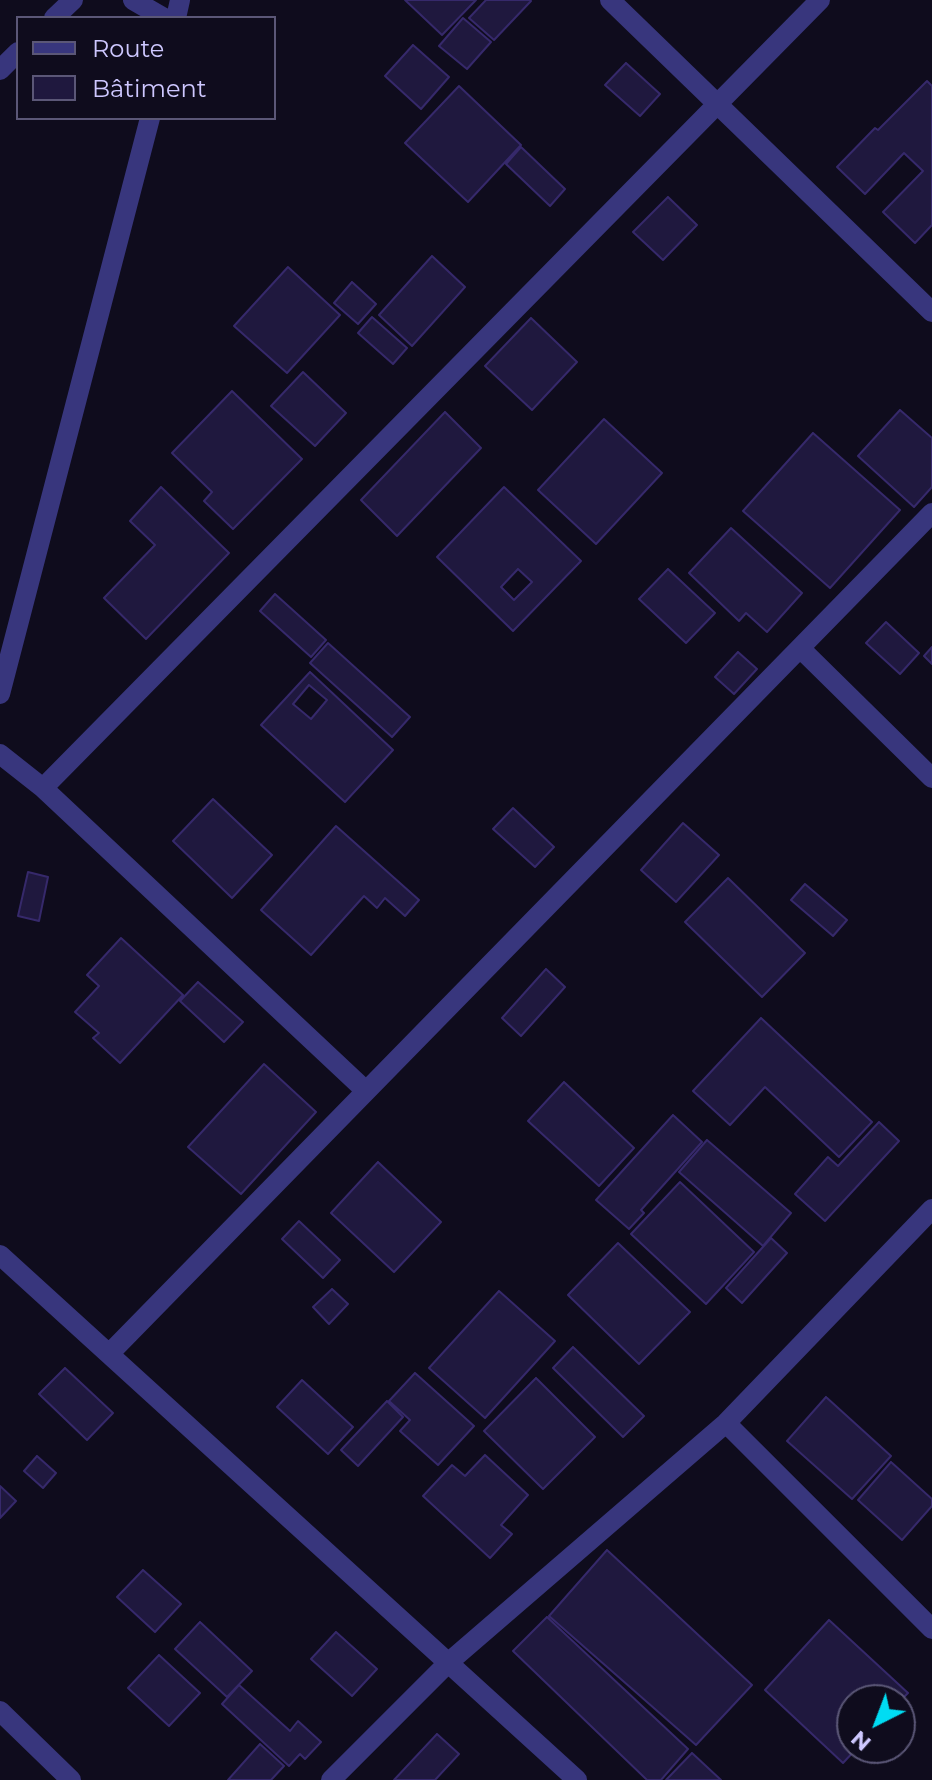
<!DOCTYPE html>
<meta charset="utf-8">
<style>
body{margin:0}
#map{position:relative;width:932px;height:1780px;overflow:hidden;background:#0f0c1d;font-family:Montserrat,sans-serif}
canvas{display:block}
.legend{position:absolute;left:16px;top:16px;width:260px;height:104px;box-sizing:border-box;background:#0f0c1d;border:2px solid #5b5777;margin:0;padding:10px 14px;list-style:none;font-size:24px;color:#cec8ff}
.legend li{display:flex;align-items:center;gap:16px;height:40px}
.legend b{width:40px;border:2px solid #5b5777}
.north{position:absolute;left:836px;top:1684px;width:80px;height:80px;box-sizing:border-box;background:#0f0c1d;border:2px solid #5b5777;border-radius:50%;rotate:222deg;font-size:22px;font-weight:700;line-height:32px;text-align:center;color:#cec8ff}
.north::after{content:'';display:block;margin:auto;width:28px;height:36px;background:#00dcf3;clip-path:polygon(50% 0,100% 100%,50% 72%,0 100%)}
</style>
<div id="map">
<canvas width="932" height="1780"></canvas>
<ul class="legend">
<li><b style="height:10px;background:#38367d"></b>Route</li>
<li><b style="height:22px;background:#1f183e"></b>Bâtiment</li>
</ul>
<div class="north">N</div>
</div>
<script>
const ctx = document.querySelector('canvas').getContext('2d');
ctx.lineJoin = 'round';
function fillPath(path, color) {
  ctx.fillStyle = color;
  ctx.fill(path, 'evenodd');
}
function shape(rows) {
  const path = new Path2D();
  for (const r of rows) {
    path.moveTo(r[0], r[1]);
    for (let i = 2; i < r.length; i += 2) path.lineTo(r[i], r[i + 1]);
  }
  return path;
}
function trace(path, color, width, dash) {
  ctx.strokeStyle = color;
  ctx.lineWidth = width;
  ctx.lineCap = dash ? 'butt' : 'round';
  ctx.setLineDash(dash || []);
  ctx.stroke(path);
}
const building = shape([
 [405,0,476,0,442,35,405,0],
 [486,0,530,0,531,1,494,40,469,18,486,0],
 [463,18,491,42,467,69,439,46,463,18],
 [413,45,449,77,421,109,385,76,413,45],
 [626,63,660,94,640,116,605,85,626,63],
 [927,81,932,86,932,225,915,243,883,212,923,171,904,153,865,194,837,167,875,128,878,130,927,81],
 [459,86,521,145,468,202,405,143,459,86],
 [521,147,565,189,550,206,506,164,521,147],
 [668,197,697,225,663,260,633,232,668,197],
 [432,256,465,287,412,346,379,315,432,256],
 [288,267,340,315,287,373,234,326,288,267],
 [352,282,376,304,358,324,334,303,352,282],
 [372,317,407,348,393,364,358,333,372,317],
 [531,318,577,362,532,410,485,366,531,318],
 [303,372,346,413,315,446,271,406,303,372],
 [232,391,302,459,233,529,204,501,212,492,172,453,232,391],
 [900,410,932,438,932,487,914,507,858,456,900,410],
 [445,412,481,448,397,536,361,500,445,412],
 [604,419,662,473,596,544,538,490,604,419],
 [813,433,900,510,830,588,743,511,813,433],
 [161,487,229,553,146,639,104,598,155,545,130,521,161,487],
 [504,487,581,561,513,631,437,557,504,487],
 [518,569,532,582,514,600,501,587,518,569],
 [731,528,802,593,767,632,746,613,739,621,689,573,731,528],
 [668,569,715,613,686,643,639,599,668,569],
 [275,594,326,640,311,657,260,611,275,594],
 [886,622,919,653,900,674,866,643,886,622],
 [328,643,410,717,392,737,310,663,328,643],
 [932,647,932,664,924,656,932,647],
 [738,652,757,669,734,694,715,677,738,652],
 [310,672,393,750,345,802,261,725,310,672],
 [309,685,327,700,311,719,293,704,309,685],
 [213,799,272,855,232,898,173,841,213,799],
 [513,808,554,847,535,867,493,829,513,808],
 [683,823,719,855,676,902,641,870,683,823],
 [336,826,419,900,405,916,385,898,377,908,364,896,311,955,261,910,336,826],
 [28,872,48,877,39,921,18,916,28,872],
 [728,878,805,953,762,997,685,922,728,878],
 [805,884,847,920,833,936,791,900,805,884],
 [121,938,183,995,120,1063,93,1038,99,1033,75,1012,99,986,87,975,121,938],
 [546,969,565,987,521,1036,502,1018,546,969],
 [198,982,243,1022,224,1042,180,1001,198,982],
 [761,1018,872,1122,839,1157,765,1087,730,1125,693,1091,761,1018],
 [264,1064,316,1112,241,1194,188,1147,264,1064],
 [564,1082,634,1148,599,1186,528,1121,564,1082],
 [673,1115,702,1142,641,1210,644,1213,629,1229,596,1200,673,1115],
 [879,1122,899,1141,825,1221,795,1194,828,1157,838,1166,879,1122],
 [707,1140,791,1213,763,1246,679,1172,707,1140],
 [378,1162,441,1222,394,1272,331,1213,378,1162],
 [680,1182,754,1252,706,1304,631,1234,680,1182],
 [299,1221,340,1260,323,1278,282,1239,299,1221],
 [771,1238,787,1253,742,1303,726,1288,771,1238],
 [618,1243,690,1312,639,1364,568,1295,618,1243],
 [332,1289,348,1304,329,1324,313,1307,332,1289],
 [499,1291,555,1341,485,1418,429,1368,499,1291],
 [573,1347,644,1416,623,1437,553,1368,573,1347],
 [65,1368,113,1413,87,1440,39,1394,65,1368],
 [415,1373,474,1426,438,1465,400,1431,410,1420,389,1401,415,1373],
 [536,1378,595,1437,543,1489,484,1431,536,1378],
 [302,1380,353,1427,328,1454,277,1407,302,1380],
 [826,1397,891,1456,852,1499,787,1441,826,1397],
 [387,1401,403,1417,358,1466,341,1450,387,1401],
 [485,1455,528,1495,501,1525,512,1534,490,1558,423,1496,452,1465,465,1476,485,1455],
 [37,1456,56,1473,43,1488,24,1471,37,1456],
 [891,1462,932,1499,932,1506,902,1540,858,1500,891,1462],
 [0,1486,16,1501,0,1518,0,1486],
 [607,1550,752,1685,696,1745,549,1616,607,1550],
 [143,1570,181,1604,155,1632,117,1597,143,1570],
 [547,1617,688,1749,661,1780,647,1780,513,1651,547,1617],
 [829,1620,908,1693,900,1701,852,1700,852,1748,857,1748,843,1763,765,1690,829,1620],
 [200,1622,252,1671,227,1697,175,1649,200,1622],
 [336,1632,377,1669,352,1696,311,1659,336,1632],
 [159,1655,200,1693,169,1726,128,1688,159,1655],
 [239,1685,290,1731,298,1721,321,1742,305,1759,300,1754,289,1766,222,1704,239,1685],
 [437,1734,459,1754,435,1780,394,1780,437,1734],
 [260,1744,284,1766,271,1780,228,1780,260,1744],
 [692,1753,721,1780,666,1780,692,1753]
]);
const minor = shape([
 [133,0,164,18],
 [610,0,932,312],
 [54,18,73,0],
 [176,18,180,0],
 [0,70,18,52],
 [800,648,932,778],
 [0,694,150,118],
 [0,754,43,788,366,1091],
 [43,788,820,0],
 [0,1255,577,1780],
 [109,1354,932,513],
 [726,1423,932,1629],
 [0,1711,71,1780],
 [331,1780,449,1662,726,1423,932,1209]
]);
fillPath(building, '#1f183e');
trace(building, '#36296b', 2);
trace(minor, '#38367d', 20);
</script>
